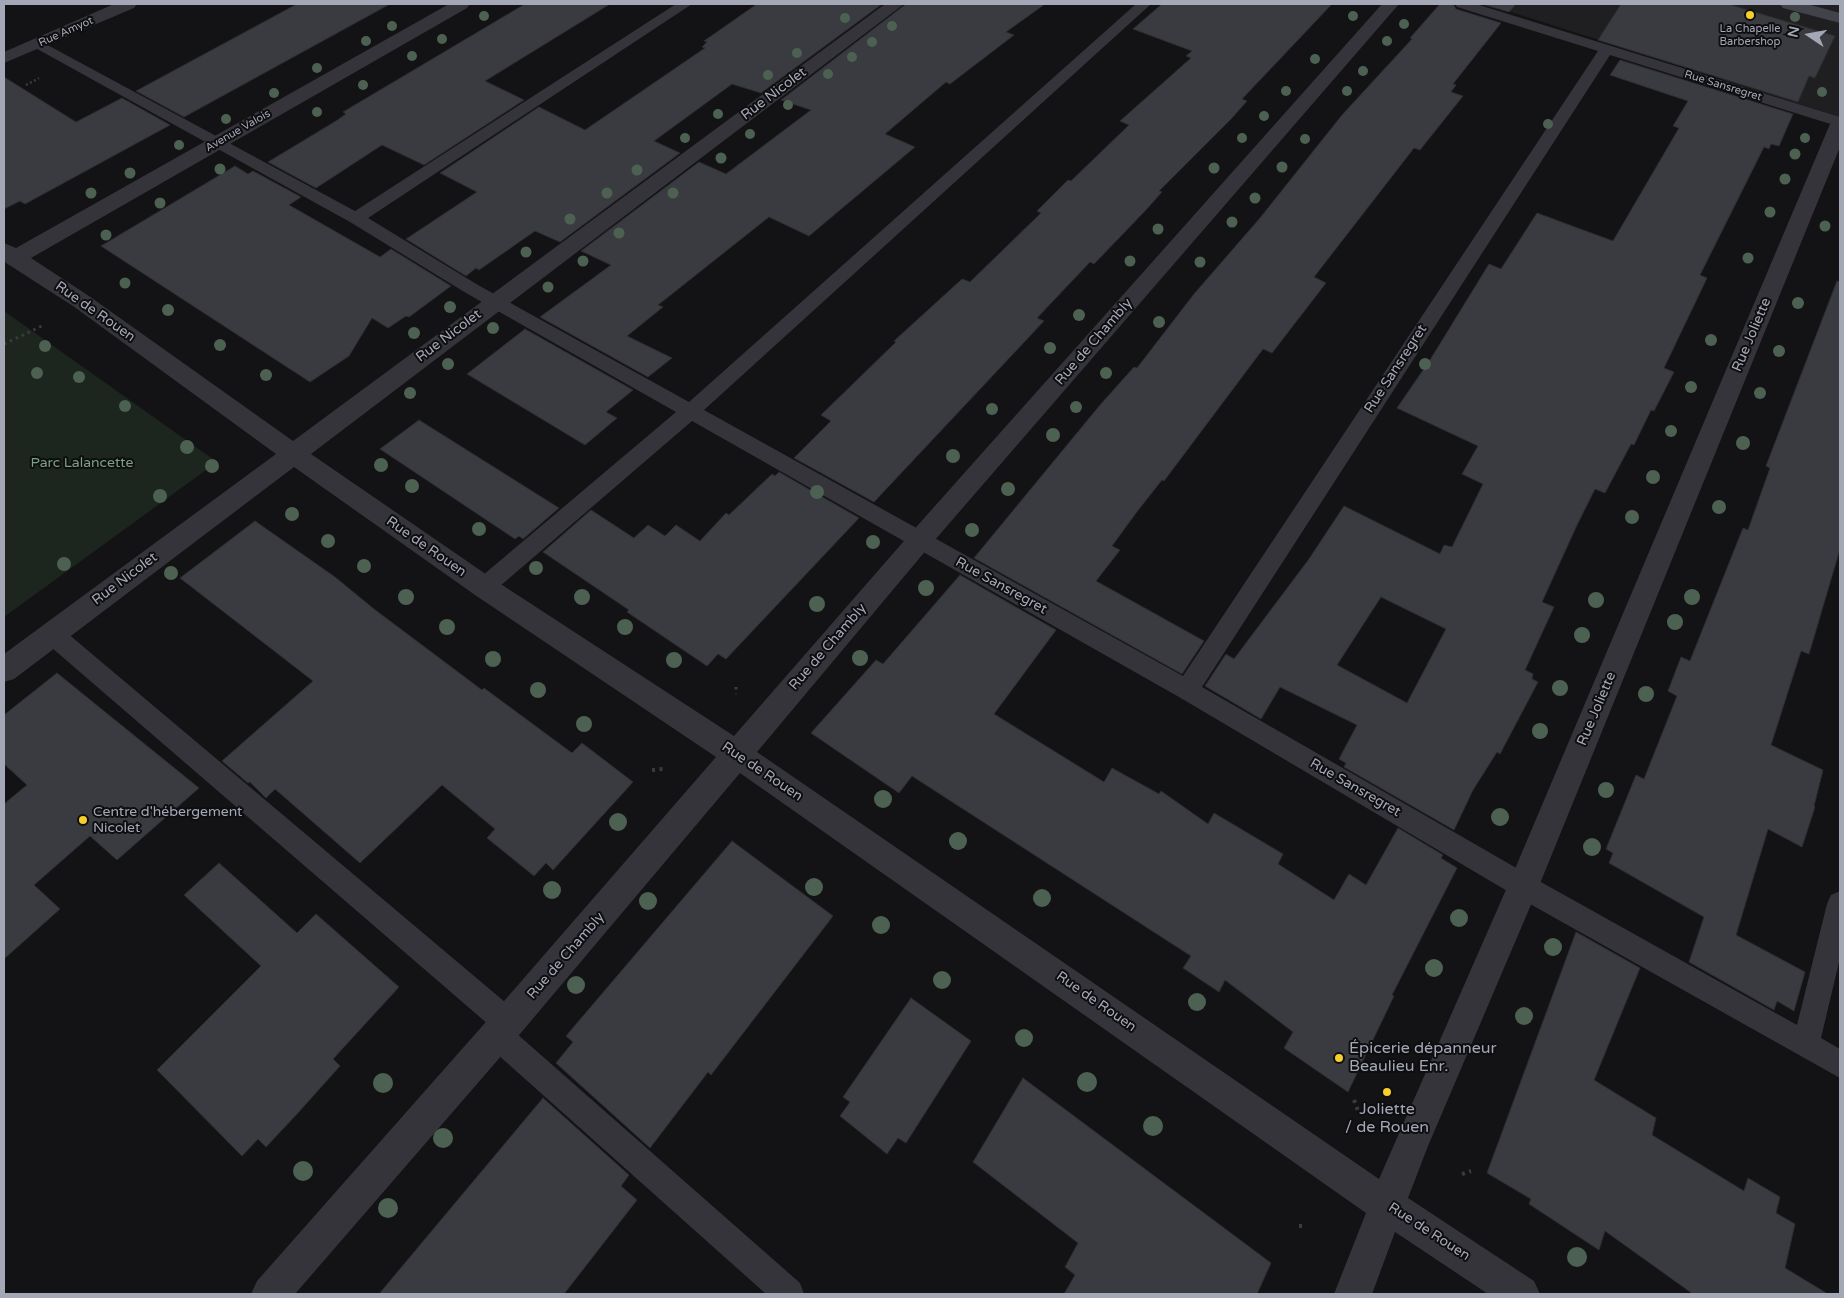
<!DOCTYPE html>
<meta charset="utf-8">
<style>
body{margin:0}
#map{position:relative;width:1844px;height:1298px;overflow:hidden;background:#131315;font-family:"Varela Round",sans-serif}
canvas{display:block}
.frame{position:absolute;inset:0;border:5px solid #a4a7b6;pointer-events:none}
.north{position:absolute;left:1784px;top:10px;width:50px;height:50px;-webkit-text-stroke:4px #0e0e10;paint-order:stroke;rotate:282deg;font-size:14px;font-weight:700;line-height:20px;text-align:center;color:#a4a7b6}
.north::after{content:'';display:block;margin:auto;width:18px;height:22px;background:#a4a7b6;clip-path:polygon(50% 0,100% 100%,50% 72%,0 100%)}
</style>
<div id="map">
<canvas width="1844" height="1298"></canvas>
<div class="frame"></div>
<div class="north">N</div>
</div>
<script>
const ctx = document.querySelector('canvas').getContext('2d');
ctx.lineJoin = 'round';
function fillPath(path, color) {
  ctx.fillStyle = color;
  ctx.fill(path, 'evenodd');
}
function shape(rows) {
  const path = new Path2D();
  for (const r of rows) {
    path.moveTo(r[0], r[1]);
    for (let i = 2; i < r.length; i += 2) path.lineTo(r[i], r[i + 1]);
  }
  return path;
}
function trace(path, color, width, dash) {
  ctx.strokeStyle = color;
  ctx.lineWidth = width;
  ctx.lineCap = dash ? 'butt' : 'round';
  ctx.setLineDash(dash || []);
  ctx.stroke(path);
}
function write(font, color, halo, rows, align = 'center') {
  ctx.font = font + ' "Varela Round",sans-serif';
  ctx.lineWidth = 4;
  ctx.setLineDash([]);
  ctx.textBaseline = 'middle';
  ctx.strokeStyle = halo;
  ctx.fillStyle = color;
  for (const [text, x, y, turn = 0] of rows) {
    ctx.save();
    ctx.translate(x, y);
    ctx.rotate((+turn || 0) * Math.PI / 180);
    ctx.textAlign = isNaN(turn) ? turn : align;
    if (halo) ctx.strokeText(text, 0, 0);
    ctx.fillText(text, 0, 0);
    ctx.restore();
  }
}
const built = shape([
 [1486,4,1840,4,1840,117]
]);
const green = shape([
 [4,311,217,462,4,617]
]);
const building = shape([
 [297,4,390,4,184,117,136,91,297,4],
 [525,4,610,4,485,81,524,100,424,165,382,145,316,188,268,162,336,121,346,114,343,112,525,4],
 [757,4,882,4,761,93,732,84,654,141,680,153,560,242,535,231,479,270,476,268,466,276,406,239,477,192,440,173,539,107,585,130,705,48,702,47,707,42,704,41,757,4],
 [906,4,1045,4,1006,32,1014,35,950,84,946,82,885,134,915,147,809,236,769,217,658,305,663,307,627,336,672,358,648,377,540,317,611,265,581,251,699,162,726,174,811,110,781,100,906,4],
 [1162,4,1332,4,1242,99,1247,101,1231,119,1159,191,1162,192,1145,211,1094,264,1090,262,1037,318,1044,321,874,502,794,458,831,421,821,415,896,342,894,341,962,279,970,282,1041,213,1037,211,1068,180,1071,181,1129,125,1120,121,1191,58,1186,56,1192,51,1133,29,1162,4],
 [1440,4,1453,4,1456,9,1501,23,1453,84,1456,85,1451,92,1463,96,1420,150,1414,148,1314,277,1326,283,1272,353,1263,349,1164,481,1162,480,1136,513,1112,546,1120,550,1096,581,1204,641,1182,674,974,558,1100,405,1134,367,1137,368,1194,294,1260,218,1342,115,1412,39,1410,38,1440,4],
 [1482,4,1516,4,1509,12,1482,4],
 [1621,4,1728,4,1835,36,1815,78,1809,76,1798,102,1598,40,1621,4],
 [1620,60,1793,114,1779,146,1771,144,1769,149,1764,147,1700,275,1707,278,1664,368,1674,372,1654,411,1651,410,1634,445,1631,444,1605,493,1595,489,1577,525,1542,602,1554,607,1525,670,1533,674,1532,679,1538,682,1500,754,1497,752,1473,790,1454,830,1344,767,1346,763,1339,759,1357,725,1280,687,1261,719,1205,686,1226,654,1234,659,1309,559,1344,506,1440,554,1444,545,1452,547,1483,484,1462,474,1478,446,1397,408,1430,360,1489,264,1501,269,1537,213,1613,241,1679,128,1673,126,1688,101,1610,75,1620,60],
 [1381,597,1446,629,1407,703,1337,665,1381,597],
 [4,77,76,122,122,98,170,125,25,204,20,201,4,209,4,77],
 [235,166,248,174,253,171,301,197,289,205,380,257,391,249,451,286,409,317,406,316,388,328,372,318,349,356,310,382,101,246,235,166],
 [1837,281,1840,282,1840,549,1809,654,1801,651,1771,745,1823,770,1814,806,1815,807,1802,847,1768,829,1736,935,1805,972,1794,1011,1777,1001,1774,1010,1689,962,1704,917,1609,863,1613,853,1606,849,1636,775,1644,779,1677,696,1668,691,1681,657,1690,661,1743,528,1748,530,1770,468,1766,466,1837,281],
 [525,329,633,390,606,412,617,418,585,445,467,374,525,329],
 [419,420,559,508,523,539,519,536,515,539,380,449,419,420],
 [779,472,859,518,726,659,718,654,707,666,627,612,629,610,543,552,591,510,634,538,648,525,665,536,676,525,700,541,726,513,729,515,772,474,775,476,779,472],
 [255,521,335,577,374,609,482,690,484,688,572,753,582,743,633,782,553,870,546,863,534,876,487,838,495,829,442,785,360,863,275,789,266,798,250,782,248,783,222,761,313,681,180,578,255,521],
 [960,575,1056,630,994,714,1104,782,1112,768,1159,794,1161,791,1208,824,1214,813,1283,854,1278,864,1334,900,1349,874,1366,885,1398,828,1443,855,1441,858,1457,868,1392,995,1394,996,1348,1092,1284,1048,1293,1032,1225,980,1219,992,1183,968,1191,956,912,776,899,793,811,733,876,660,883,664,960,575],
 [57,673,199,788,117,860,90,836,34,885,60,909,4,959,4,804,27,785,4,764,4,715,57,673],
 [732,841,833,916,711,1075,708,1072,650,1148,556,1063,573,1042,566,1036,732,841],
 [219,863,297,933,316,914,399,987,333,1059,340,1066,297,1114,266,1147,258,1139,242,1156,157,1070,261,966,184,895,219,863],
 [1576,932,1640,968,1594,1080,1656,1118,1652,1135,1744,1191,1748,1178,1780,1197,1776,1213,1795,1224,1785,1268,1828,1294,1693,1294,1605,1231,1599,1250,1529,1204,1531,1199,1487,1173,1576,932],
 [911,998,971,1041,906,1143,898,1138,887,1154,840,1116,850,1102,843,1097,911,998],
 [1023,1078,1271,1263,1257,1294,1064,1294,1075,1275,1065,1267,1078,1243,973,1162,1023,1078],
 [543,1098,629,1175,621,1186,637,1200,564,1294,379,1294,543,1098]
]);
const pathFar2 = shape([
 [26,85,39,78]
]);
const pathFar1 = shape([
 [4,344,44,325],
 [736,687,736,694]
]);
const path = shape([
 [652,770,663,769],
 [1354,1100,1358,1111],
 [1462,1174,1471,1171],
 [1299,1226,1306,1226]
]);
const lane = shape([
 [676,4,692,4,368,218,478,285,689,402,1136,4,1151,4,704,410,1183,676,1598,51,1457,7,1455,4,1476,4,1840,117,1840,127,1610,55,1202,687,1532,877,1797,1025,1827,904,1831,895,1840,891,1840,958,1821,1038,1840,1049,1840,1078,1514,895,1179,697,692,421,492,593,484,596,476,593,473,587,476,581,676,412,466,293,350,222,30,45,32,42,42,42,355,211,676,4],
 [52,625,60,627,518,1013,522,1023,516,1033,800,1283,804,1294,766,1294,487,1045,483,1035,489,1025,44,641,41,634,44,627,52,625]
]);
const street = shape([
 [114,4,137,4,134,8,4,63,4,52,114,4],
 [449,4,470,4,467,8,31,258,89,296,293,441,885,4,904,4,311,454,493,579,734,736,910,534,1382,4,1399,4,928,548,757,752,1379,1179,1512,876,1830,124,1833,120,1840,118,1840,147,1539,886,1428,1146,1408,1198,1534,1281,1540,1294,1488,1294,1395,1232,1372,1294,1334,1294,1366,1213,740,773,509,1047,295,1294,251,1294,257,1281,485,1023,716,757,475,595,294,467,14,679,4,682,4,654,276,454,73,306,6,263,4,260,4,243,16,248,449,4]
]);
const secondary = shape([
 [1780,4,1807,4,1840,13,1840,23,1783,8,1780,4]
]);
const trees = [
 [484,16,5],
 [1353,16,5],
 [1795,17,5],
 [845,18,5],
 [1404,24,5],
 [392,26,5],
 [892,26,5],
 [442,39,5],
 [366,41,5],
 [1387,41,5],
 [872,42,5],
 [797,53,5],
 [412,56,5],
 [852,57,5],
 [1315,59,5],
 [317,68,5],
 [1363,71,5],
 [828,74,5],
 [768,75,5],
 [363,85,5],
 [1286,91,5],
 [1347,91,5],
 [1822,92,5],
 [274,93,5],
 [788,105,5],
 [317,112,5],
 [718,114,5],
 [1264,116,5],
 [226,119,5],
 [1548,124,5],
 [750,134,5],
 [685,138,5],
 [1242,138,5],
 [1805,138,5],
 [1305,139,5],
 [179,145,5],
 [1795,154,5.5],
 [721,158,5.5],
 [1282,167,5.5],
 [1214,168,5.5],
 [220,169,5.5],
 [637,170,5.5],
 [130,173,5.5],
 [1785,179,5.5],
 [91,193,5.5],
 [607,193,5.5],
 [673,193,5.5],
 [1255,198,5.5],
 [160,203,5.5],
 [1770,212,5.5],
 [570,219,5.5],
 [1232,222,5.5],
 [1825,226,5.5],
 [1158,229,5.5],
 [619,233,5.5],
 [106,235,5.5],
 [526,252,5.5],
 [1748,258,5.5],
 [583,261,5.5],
 [1130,261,5.5],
 [1200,262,5.5],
 [125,283,5.5],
 [548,287,5.5],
 [1798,303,6],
 [450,307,6],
 [168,310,6],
 [1079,315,6],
 [1159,322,6],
 [493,328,6],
 [414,333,6],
 [1711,340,6],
 [220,345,6],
 [45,346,6],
 [1050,348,6],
 [1779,351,6],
 [448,364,6],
 [1425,364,6],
 [37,373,6],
 [1106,373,6],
 [266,375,6],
 [79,377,6],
 [1691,387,6],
 [410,393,6],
 [1760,393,6],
 [125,406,6],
 [1076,407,6],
 [992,409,6],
 [1671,431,6],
 [1053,435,7],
 [1743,443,7],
 [187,447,7],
 [953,456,7],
 [381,465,7],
 [212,466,7],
 [1653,477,7],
 [412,486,7],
 [1008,489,7],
 [817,492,7],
 [160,496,7],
 [1719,507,7],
 [292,514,7],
 [1632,517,7],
 [479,529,7],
 [972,530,7],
 [328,541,7],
 [873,542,7],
 [64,564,7],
 [364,566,7],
 [536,568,7],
 [171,573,7],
 [926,588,8],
 [406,597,8],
 [582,597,8],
 [1692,597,8],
 [1596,600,8],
 [817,604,8],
 [1675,622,8],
 [447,627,8],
 [625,627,8],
 [1582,635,8],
 [860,658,8],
 [493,659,8],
 [674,660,8],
 [1560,688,8],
 [538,690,8],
 [1646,694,8],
 [584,724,8],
 [1540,731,8],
 [1606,790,8],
 [883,799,9],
 [1500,817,9],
 [618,822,9],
 [958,841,9],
 [1592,847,9],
 [814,887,9],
 [552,890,9],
 [1042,898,9],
 [648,901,9],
 [1459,918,9],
 [881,925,9],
 [1553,947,9],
 [1434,968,9],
 [942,980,9],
 [576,985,9],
 [1197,1002,9],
 [1524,1016,9],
 [1024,1038,9],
 [1087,1082,10],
 [383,1083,10],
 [1153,1126,10],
 [443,1138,10],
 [303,1171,10],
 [388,1208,10],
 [1577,1257,10]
];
const markers = [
 [1750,15,5,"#f6cf2a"],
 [83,820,5,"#f6cf2a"],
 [1339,1058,5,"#f6cf2a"],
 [1387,1092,5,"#f6cf2a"]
];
const farPoinames = [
 ["La Chapelle",1750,29],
 ["Barbershop",1750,42]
];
const farStreetnames = [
 ["Rue Amyot",66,32,-24],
 ["Rue Sansregret",1723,86,17],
 ["Avenue Valois",238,131,-30]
];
const streetNames = [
 ["Rue Nicolet",774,94,-37],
 ["Rue de Rouen",95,312,35],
 ["Rue Joliette",1752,335,-67],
 ["Rue Nicolet",449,336,-37],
 ["Rue de Chambly",1094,342,-49],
 ["Rue Sansregret",1396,369,-57],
 ["Rue de Rouen",426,547,35],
 ["Rue Nicolet",125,579,-37],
 ["Rue Sansregret",1001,586,29],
 ["Rue de Chambly",828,647,-49],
 ["Rue Joliette",1597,709,-67],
 ["Rue de Rouen",762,772,34],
 ["Rue Sansregret",1355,788,30],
 ["Rue de Chambly",566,956,-49],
 ["Rue de Rouen",1096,1002,35],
 ["Rue de Rouen",1429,1232,33]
];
const parkNames = [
 ["Parc Lalancette",82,463]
];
const poiNames = [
 ["Centre d'hébergement",93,812],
 ["Nicolet",93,828]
];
const nearPoinames = [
 ["Épicerie dépanneur",1349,1049],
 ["Beaulieu Enr.",1349,1067],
 ["Joliette",1387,1110,"center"],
 ["/ de Rouen",1387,1128,"center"]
];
fillPath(built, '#1f1f22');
fillPath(green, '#1d251f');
fillPath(building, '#3a3b40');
trace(building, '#2d2d31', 1);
trace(pathFar2, '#3a3b41', 2.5, [2, 2.5]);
trace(pathFar1, '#3a3b41', 3, [2.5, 4]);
trace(path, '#3a3b41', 4, [3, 4.5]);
fillPath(lane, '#34343a');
fillPath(street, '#34343a');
fillPath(secondary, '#42434a');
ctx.fillStyle = '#4c6152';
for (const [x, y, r] of trees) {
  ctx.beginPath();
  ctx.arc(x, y, r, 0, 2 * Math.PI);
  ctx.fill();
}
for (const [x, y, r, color] of markers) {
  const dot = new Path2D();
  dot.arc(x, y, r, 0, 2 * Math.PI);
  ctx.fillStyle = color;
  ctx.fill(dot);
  trace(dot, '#0e0e10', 2);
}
write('11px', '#a4a7b6', '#0e0e10', farPoinames);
write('11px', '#a4a7b6', '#0e0e10', farStreetnames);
write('14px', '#a4a7b6', '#0e0e10', streetNames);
write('14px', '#7aa183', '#0e0e10', parkNames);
write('14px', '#a4a7b6', '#0e0e10', poiNames, 'left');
write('16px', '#a4a7b6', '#0e0e10', nearPoinames, 'left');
</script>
